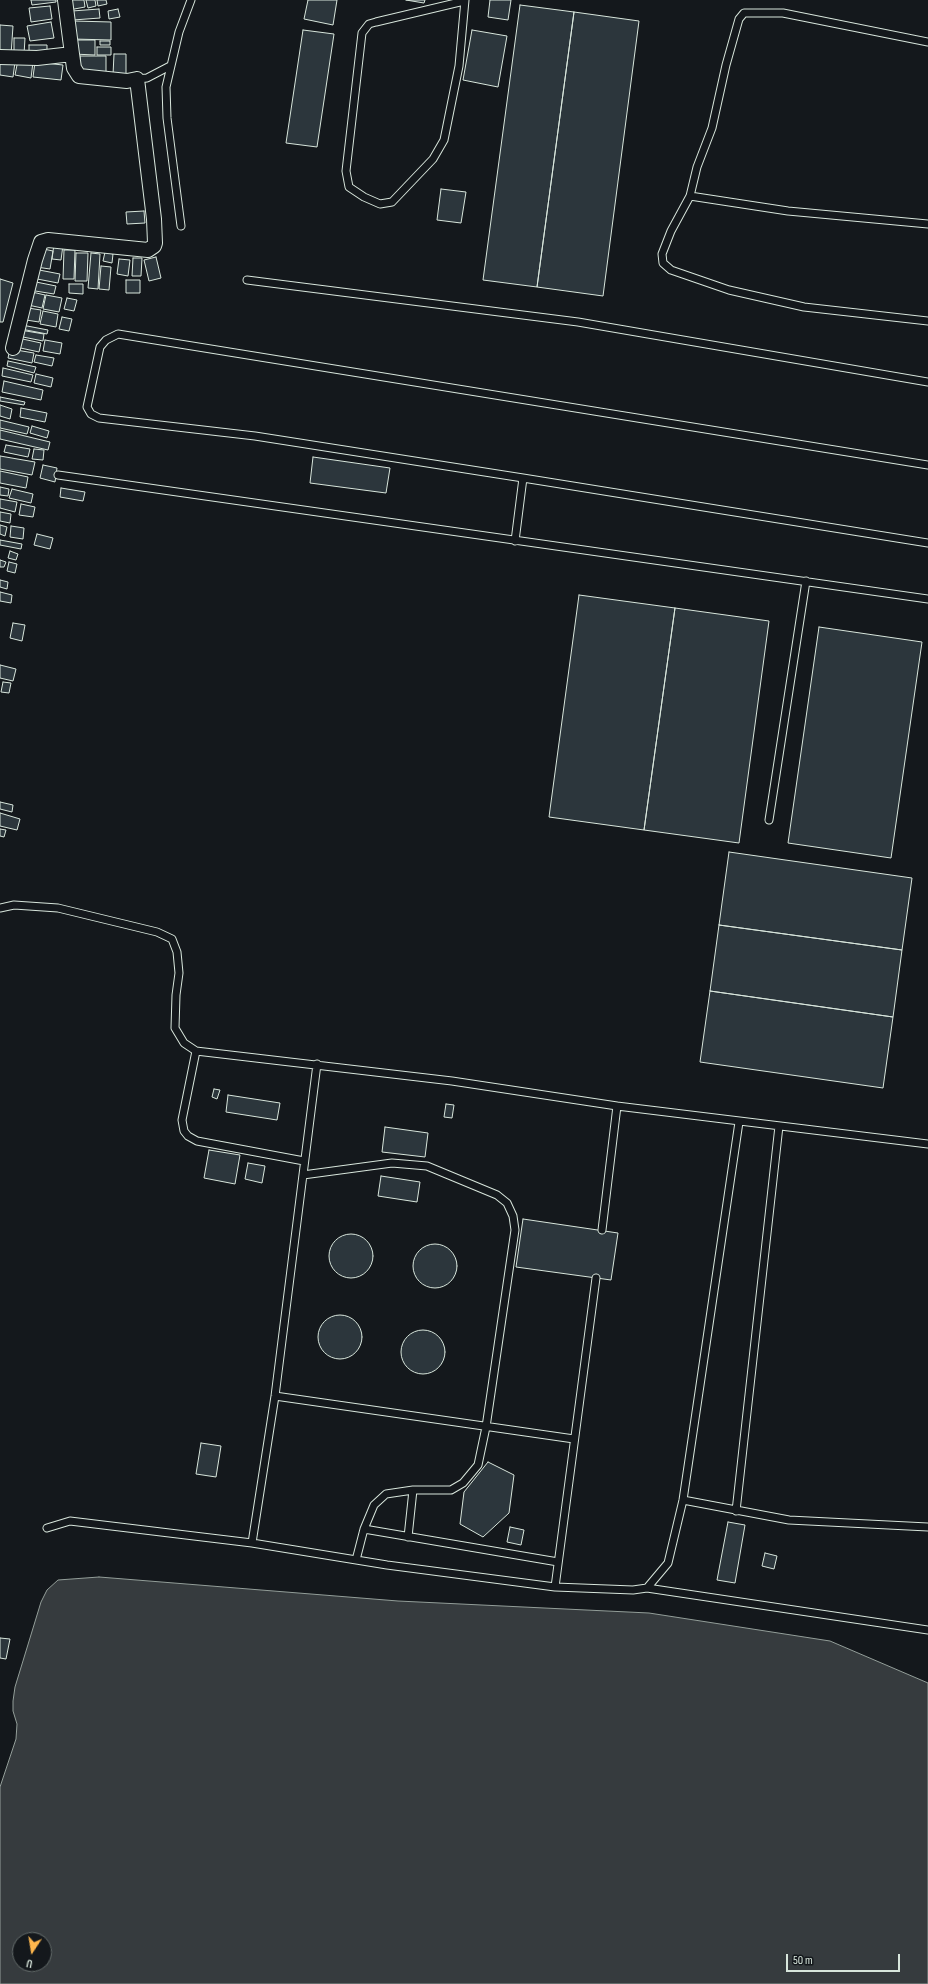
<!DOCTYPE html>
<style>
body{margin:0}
#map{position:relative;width:928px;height:1984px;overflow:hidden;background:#14181c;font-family:"Sofia Sans Condensed",sans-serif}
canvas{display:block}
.north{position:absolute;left:12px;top:1932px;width:40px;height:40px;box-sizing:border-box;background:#14181c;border:1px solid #626a69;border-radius:50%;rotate:192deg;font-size:11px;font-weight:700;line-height:16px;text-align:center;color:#d8e6dc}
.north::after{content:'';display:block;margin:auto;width:14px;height:18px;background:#ffb74d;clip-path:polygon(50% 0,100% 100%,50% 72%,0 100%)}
.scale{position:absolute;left:786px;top:1954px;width:114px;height:18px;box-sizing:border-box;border:2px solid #d8e6dc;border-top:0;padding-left:5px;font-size:12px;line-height:14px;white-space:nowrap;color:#d8e6dc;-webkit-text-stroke:3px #14181c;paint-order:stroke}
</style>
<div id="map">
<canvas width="928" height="1984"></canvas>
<div class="north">U</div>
<div class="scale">50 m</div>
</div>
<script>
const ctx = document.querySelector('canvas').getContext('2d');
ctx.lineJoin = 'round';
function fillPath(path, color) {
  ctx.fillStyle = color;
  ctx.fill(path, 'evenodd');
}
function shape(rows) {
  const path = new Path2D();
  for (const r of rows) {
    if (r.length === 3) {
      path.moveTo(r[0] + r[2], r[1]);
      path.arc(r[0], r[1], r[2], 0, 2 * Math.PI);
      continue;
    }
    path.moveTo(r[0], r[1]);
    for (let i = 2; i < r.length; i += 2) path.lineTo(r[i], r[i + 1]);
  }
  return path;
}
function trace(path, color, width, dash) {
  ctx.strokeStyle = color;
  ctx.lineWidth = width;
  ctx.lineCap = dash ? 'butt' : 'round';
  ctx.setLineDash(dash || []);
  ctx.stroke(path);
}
const water = shape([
 [99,1577,398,1601,649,1613,830,1641,928,1683,928,1984,0,1984,0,1787,16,1739,17,1724,13,1711,13,1701,15,1687,41,1602,47,1590,58,1580,99,1577],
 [20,1940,44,1940,44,1964,20,1964,20,1940]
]);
const building = shape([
 [31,0,56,0,56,2,32,5,31,0],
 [67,0,84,0,85,7,69,10,67,0],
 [86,0,95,0,96,6,88,8,86,0],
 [97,0,106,0,107,4,98,6,97,0],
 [308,0,337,0,333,25,304,19,308,0],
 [406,0,425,0,424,3,406,0],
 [490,0,511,0,508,20,488,17,490,0],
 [520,5,574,12,537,287,483,280,520,5],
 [50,6,52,19,31,22,29,8,50,6],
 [99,9,100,18,73,20,72,11,99,9],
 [118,9,120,17,109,19,108,11,118,9],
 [574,12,639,21,603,296,537,287,574,12],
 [73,21,111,22,111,40,73,39,73,21],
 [51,22,54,38,30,41,27,26,51,22],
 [0,25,13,26,11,55,0,54,0,25],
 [303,30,334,34,317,147,286,143,303,30],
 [472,30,507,36,498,87,463,80,472,30],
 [14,38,25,38,24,55,14,55,14,38],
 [73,40,95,40,95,55,73,54,73,40],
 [100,41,110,41,110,45,100,45,100,41],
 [29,45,47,45,47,56,29,56,29,45],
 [97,47,111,47,111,55,97,55,97,47],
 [114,54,126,54,126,76,113,75,114,54],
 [80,56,106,56,106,75,81,74,80,56],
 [0,60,15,62,13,77,0,75,0,60],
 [18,60,33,62,31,78,15,75,18,60],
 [35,62,63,65,61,80,33,77,35,62],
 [441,189,466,192,461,223,437,220,441,189],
 [144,211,145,223,127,224,126,212,144,211],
 [54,244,63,245,61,260,52,259,54,244],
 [39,248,53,251,50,269,36,267,39,248],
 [64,250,75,250,74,279,63,279,64,250],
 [105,252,113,254,112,263,103,261,105,252],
 [76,253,88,253,87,281,75,281,76,253],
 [91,253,100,254,98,289,88,288,91,253],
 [156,257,161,278,149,281,144,260,156,257],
 [133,258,142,258,141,276,132,276,133,258],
 [119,259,130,260,128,276,117,274,119,259],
 [101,266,111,267,109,290,99,289,101,266],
 [34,269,60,274,58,283,32,278,34,269],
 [0,279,13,283,3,322,0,322,0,279],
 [126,280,140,280,140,293,126,293,126,280],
 [31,281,56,286,54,294,29,290,31,281],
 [69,284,83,284,83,294,69,293,69,284],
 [32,292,45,295,42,308,28,305,32,292],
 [46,295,62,298,59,312,43,309,46,295],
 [67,298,77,300,74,311,64,309,67,298],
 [28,308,41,310,39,322,26,320,28,308],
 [43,311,58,314,56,327,40,324,43,311],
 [62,317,72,319,69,331,59,329,62,317],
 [22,325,48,330,47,334,21,329,22,325],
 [20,330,44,334,43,341,18,336,20,330],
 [18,338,41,343,39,352,16,347,18,338],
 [45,340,62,343,60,354,43,351,45,340],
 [10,349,34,353,32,363,8,358,10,349],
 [36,355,54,358,52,366,34,362,36,355],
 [8,361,36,367,34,373,7,366,8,361],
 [3,368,33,375,31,382,2,376,3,368],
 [36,374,53,378,51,387,34,383,36,374],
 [4,381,43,390,41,400,2,392,4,381],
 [0,397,25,402,24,405,0,401,0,397],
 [0,405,12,409,10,419,0,416,0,405],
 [21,408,47,413,45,422,20,417,21,408],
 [0,420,29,427,27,434,0,428,0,420],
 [32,426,49,431,47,438,30,433,32,426],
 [0,430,50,442,48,450,0,439,0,430],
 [6,445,30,449,28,457,4,452,6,445],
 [34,449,44,450,43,460,32,459,34,449],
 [0,456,35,462,32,475,0,469,0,456],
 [313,457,390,468,386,493,310,483,313,457],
 [43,465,57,468,55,482,40,478,43,465],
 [0,471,28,477,26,488,0,483,0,471],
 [0,487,9,489,8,496,0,495,0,487],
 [61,488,85,492,83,501,60,497,61,488],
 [12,489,33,494,31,503,9,498,12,489],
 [0,499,17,502,15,512,0,508,0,499],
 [21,504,35,507,33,517,19,515,21,504],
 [0,512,11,514,10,523,0,521,0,512],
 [0,525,7,527,5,536,0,534,0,525],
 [11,526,24,528,23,539,10,537,11,526],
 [37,534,53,538,50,549,34,545,37,534],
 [0,540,22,544,21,549,0,545,0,540],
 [10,551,18,554,16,560,8,558,10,551],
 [0,560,6,562,4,567,0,567,0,560],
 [9,562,17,564,15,573,7,571,9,562],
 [0,580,8,582,7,589,0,587,0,580],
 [0,592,12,595,11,603,0,601,0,592],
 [579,595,675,608,644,830,549,817,579,595],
 [675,608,769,621,739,843,644,830,675,608],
 [13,623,25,625,22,641,10,638,13,623],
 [819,627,922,642,891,858,788,843,819,627],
 [0,665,16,669,13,681,0,678,0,665],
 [3,682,11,683,9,693,1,692,3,682],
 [0,802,13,805,12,812,0,809,0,802],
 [0,813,20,819,17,830,0,826,0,813],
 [0,829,6,830,4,837,0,836,0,829],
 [729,852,912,878,902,950,719,925,729,852],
 [719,925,902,950,893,1017,710,991,719,925],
 [710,991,893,1017,883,1088,700,1062,710,991],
 [214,1089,220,1090,217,1099,212,1097,214,1089],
 [228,1095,280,1103,277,1120,226,1112,228,1095],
 [446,1104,454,1105,452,1118,444,1117,446,1104],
 [385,1127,428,1133,425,1157,382,1152,385,1127],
 [209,1150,240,1155,235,1184,204,1178,209,1150],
 [248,1163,265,1166,262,1183,245,1179,248,1163],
 [381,1176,420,1182,417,1202,378,1196,381,1176],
 [523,1219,618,1233,611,1280,516,1267,523,1219],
 [351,1256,22],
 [435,1266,22],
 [340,1337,22],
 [423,1352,22],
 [201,1443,221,1446,216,1477,196,1474,201,1443],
 [488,1462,514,1475,509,1513,483,1537,460,1524,464,1492,488,1462],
 [728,1522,745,1525,735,1583,717,1580,728,1522],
 [510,1527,524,1530,521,1545,507,1542,510,1527],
 [765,1553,777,1556,774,1569,762,1566,765,1553],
 [0,1638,10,1639,6,1659,0,1658,0,1638]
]);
const service = shape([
 [464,1,376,22,369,24,362,33,346,171,349,187,364,197,380,204,392,202,433,159,444,140,459,66,465,0],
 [137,79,147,78,170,66],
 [690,196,697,167,712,128,726,65,739,19,744,13,783,13,928,42],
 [928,224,788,211,690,196,671,231,662,254,663,263,671,270,729,290,804,307,928,321],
 [181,226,167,118,166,87,179,32,191,0],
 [247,280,578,322,928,382],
 [58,475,928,599],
 [523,478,255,436,99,418,91,414,87,407,100,347,106,340,118,334,928,465],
 [515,541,523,478,928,543],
 [769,820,806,581],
 [0,908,14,905,58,908,157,932,172,939,177,952,179,973,176,995,175,1028,184,1043,196,1051,452,1081,617,1106],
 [196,1051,182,1120,184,1131,188,1136,197,1141,304,1161],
 [303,1175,392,1163,427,1166,497,1195,507,1203,513,1216,515,1230,486,1427,478,1465,463,1483,451,1490,413,1490,386,1494,374,1505,364,1529,356,1560],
 [602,1230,617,1106,928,1144],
 [275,1396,574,1439],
 [683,1500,789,1520,928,1527],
 [736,1511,779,1126],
 [47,1528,70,1521,252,1543,387,1565,555,1587,633,1590,647,1588,668,1563,683,1500,739,1122],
 [364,1529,558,1562],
 [408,1537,413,1490],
 [252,1543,275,1396,317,1064],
 [555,1587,596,1278],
 [647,1588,928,1630]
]);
const minor = shape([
 [0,57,37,58,72,54,65,0],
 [13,348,35,260,41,242,48,240,148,250,154,246,155,243,154,219,137,79,127,81,79,76,74,68,72,54]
]);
fillPath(water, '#363b3e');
trace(water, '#939e99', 1);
fillPath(building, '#2c363c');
trace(building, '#d8e6dc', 1);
trace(service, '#d8e6dc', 9);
trace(minor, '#d8e6dc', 16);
trace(service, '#14181c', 7);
trace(minor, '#14181c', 14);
</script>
